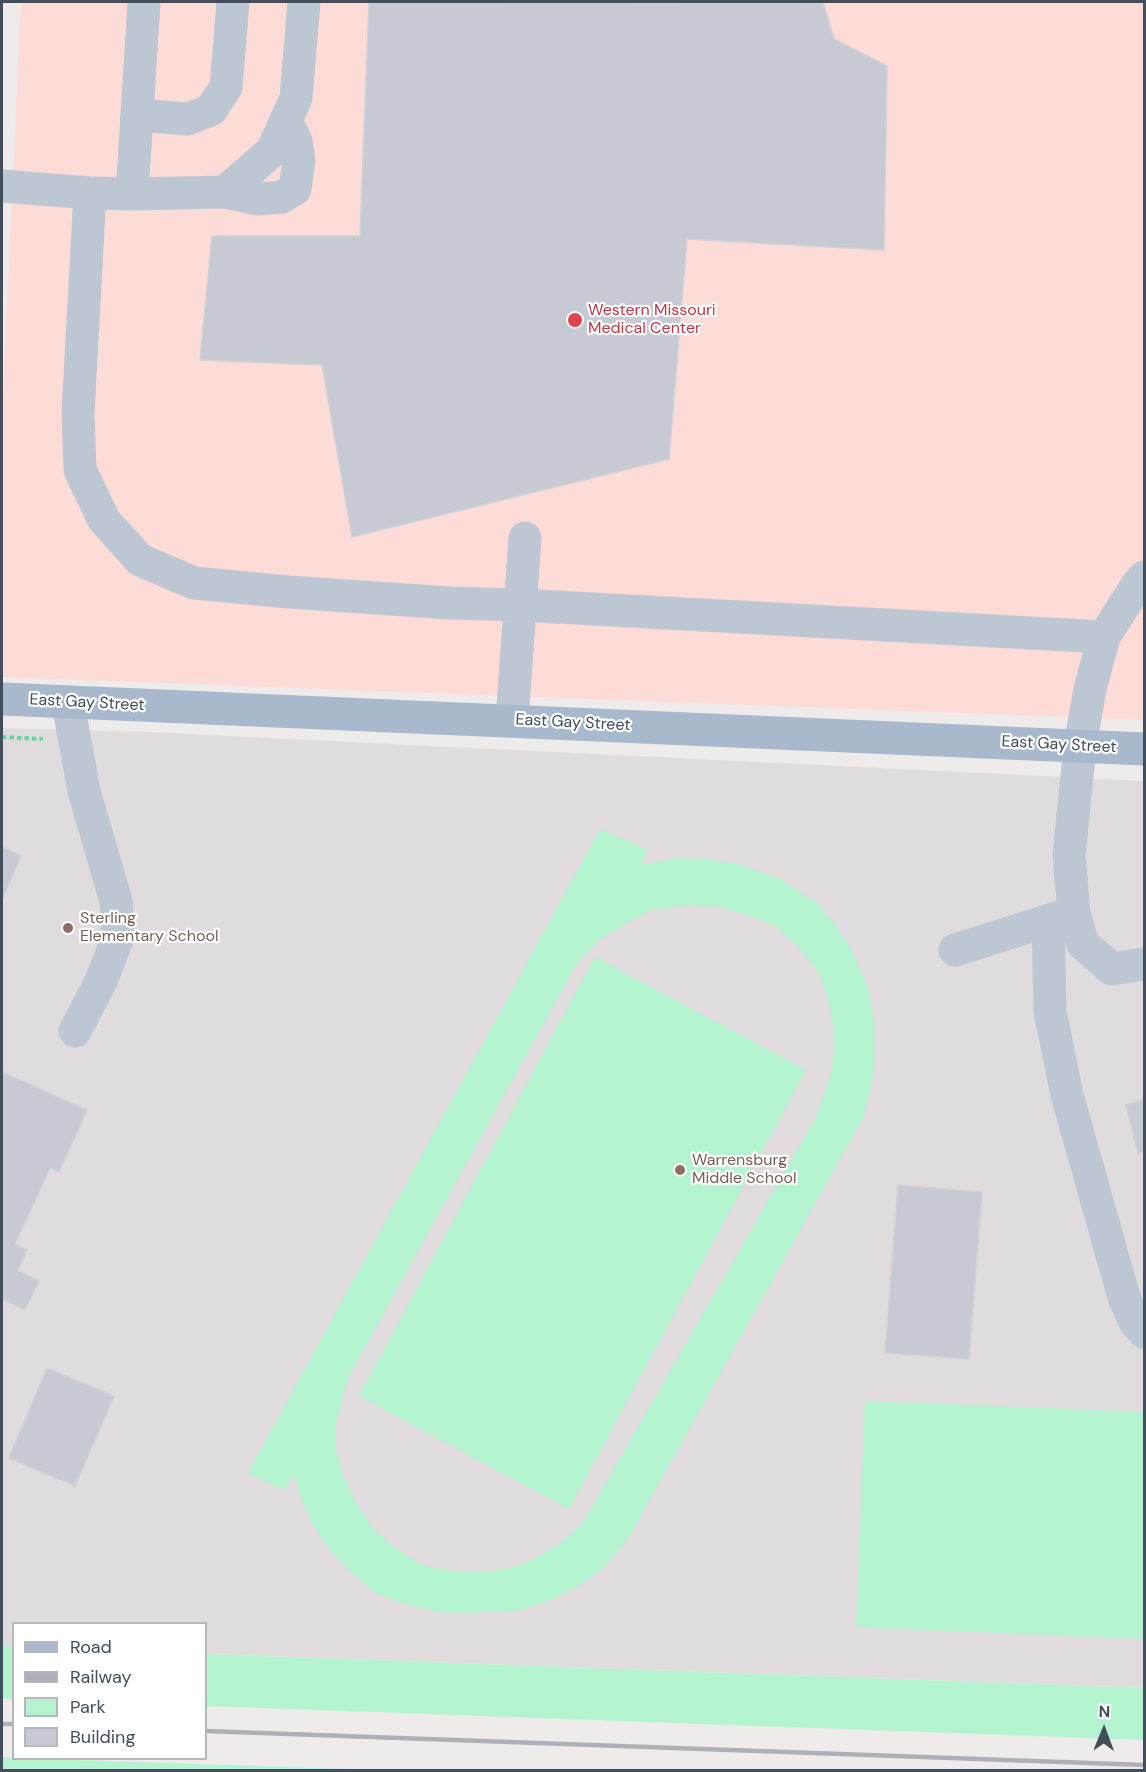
<!DOCTYPE html>
<style>
body{margin:0}
#map{position:relative;width:1146px;height:1772px;overflow:hidden;background:#efebeb;font-family:"DM Sans",sans-serif}
canvas{display:block}
.frame{position:absolute;inset:0;border:3px solid #424e5b;pointer-events:none}
.legend{position:absolute;left:12px;top:1622px;width:195px;height:138px;box-sizing:border-box;background:#fff;border:2px solid #b3b8bd;margin:0;padding:8px 10px;list-style:none;font-size:18px;color:#424e5b}
.legend li{display:flex;align-items:center;gap:12px;height:30px}
.legend b{width:30px;border:2px solid #b3b8bd}
.north{position:absolute;left:1074px;top:1700px;width:60px;height:60px;-webkit-text-stroke:4px #fff;paint-order:stroke;rotate:1deg;font-size:16px;font-weight:700;line-height:24px;text-align:center;color:#424e5b}
.north::after{content:'';display:block;margin:auto;width:21px;height:27px;background:#424e5b;clip-path:polygon(50% 0,100% 100%,50% 72%,0 100%)}
</style>
<div id="map">
<canvas width="1146" height="1772"></canvas>
<div class="frame"></div>
<ul class="legend">
<li><b style="height:8px;background:#a8b9ce"></b>Road</li>
<li><b style="height:8px;background:#adb0b7"></b>Railway</li>
<li><b style="height:16px;background:#b3f3cf"></b>Park</li>
<li><b style="height:16px;background:#c7cad2"></b>Building</li>
</ul>
<div class="north">N</div>
</div>
<script>
const ctx = document.querySelector('canvas').getContext('2d');
ctx.lineJoin = 'round';
function fillPath(path, color) {
  ctx.fillStyle = color;
  ctx.fill(path, 'evenodd');
}
function shape(rows) {
  const path = new Path2D();
  for (const r of rows) {
    path.moveTo(r[0], r[1]);
    for (let i = 2; i < r.length; i += 2) path.lineTo(r[i], r[i + 1]);
  }
  return path;
}
function trace(path, color, width, dash) {
  ctx.strokeStyle = color;
  ctx.lineWidth = width;
  ctx.lineCap = dash ? 'butt' : 'round';
  ctx.setLineDash(dash || []);
  ctx.stroke(path);
}
function write(font, color, halo, rows, align = 'center') {
  ctx.font = font + ' "DM Sans",sans-serif';
  ctx.lineWidth = 4.5;
  ctx.setLineDash([]);
  ctx.textBaseline = 'middle';
  ctx.strokeStyle = halo;
  ctx.fillStyle = color;
  for (const [text, x, y, turn = 0] of rows) {
    ctx.save();
    ctx.translate(x, y);
    ctx.rotate((+turn || 0) * Math.PI / 180);
    ctx.textAlign = isNaN(turn) ? turn : align;
    if (halo) ctx.strokeText(text, 0, 0);
    ctx.fillText(text, 0, 0);
    ctx.restore();
  }
}
const education = shape([
 [2,728,147,732,1144,781,1144,1688,206,1654,206,1624,14,1624,13,1646,2,1646]
]);
const medical = shape([
 [21,2,1144,2,1144,720,2,677,2,412]
]);
const green = shape([
 [600,829,648,850,641,865,679,858,707,859,741,865,781,880,816,902,835,924,854,955,869,992,874,1020,875,1058,871,1089,862,1120,629,1537,607,1565,579,1586,551,1600,518,1611,446,1613,409,1605,377,1594,352,1573,330,1550,314,1527,302,1501,294,1474,284,1490,248,1473],
 [688,905,719,907,748,915,775,926,796,944,817,970,827,995,833,1023,835,1047,831,1074,816,1117,592,1507,580,1526,562,1542,542,1555,516,1567,490,1571,459,1572,422,1565,392,1546,371,1526,356,1503,343,1475,336,1450,335,1425,349,1376,577,963,597,942,625,924,652,910],
 [595,957,806,1070,569,1509,359,1396],
 [865,1401,1144,1412,1144,1639,856,1627],
 [2,1646,13,1646,13,1699,2,1698],
 [206,1654,1144,1688,1144,1740,206,1706],
 [2,1757,14,1758,383,1770,2,1770]
]);
const building = shape([
 [369,2,823,3,834,39,887,66,884,250,687,239,669,459,352,537,322,365,200,360,212,236,360,236,369,2],
 [2,847,21,856,2,900,2,847],
 [2,1072,87,1110,59,1172,50,1168,15,1244,27,1250,18,1271,39,1281,25,1310,2,1299,2,1072],
 [1144,1099,1144,1151,1138,1154,1126,1105,1144,1099],
 [898,1185,982,1192,969,1359,885,1353,898,1185],
 [47,1368,114,1396,75,1486,9,1458,47,1368]
]);
const path = shape([
 [2,737,43,739]
]);
const minor = shape([
 [137,115,188,119,211,110,226,87,233,2],
 [2,186,90,193,132,194,144,2],
 [225,192,257,199,282,197,295,189,299,161,296,141,286,121],
 [90,193,78,413,80,470,104,520,140,560,194,583,289,592,449,603,520,605,1104,637],
 [132,194,225,192,272,151,296,98,304,2],
 [1144,577,1137,585,1104,637,1090,689,1080,746,1069,855,1074,913,1083,944,1112,969,1144,964],
 [68,703,84,791,116,901,118,937,101,981,75,1031],
 [512,720,525,538],
 [1048,921,1050,1011,1067,1095,1124,1297,1135,1322,1144,1332],
 [955,950,1066,915]
]);
const major = shape([
 [2,699,1144,749]
]);
const rail = shape([
 [2,1724,14,1724],
 [206,1731,1144,1765]
]);
const markers = [
 [575,320,8,"#e0444e"],
 [68,928,6,"#8d6e63"],
 [680,1170,6,"#8d6e63"]
];
const healthNames = [
 ["Western Missouri",588,311],
 ["Medical Center",588,329]
];
const streetNames = [
 ["East Gay Street",87,703,3],
 ["East Gay Street",573,723,3],
 ["East Gay Street",1059,745,3]
];
const educationNames = [
 ["Sterling",80,919],
 ["Elementary School",80,937],
 ["Warrensburg",692,1161],
 ["Middle School",692,1179]
];
fillPath(education, '#e0dcdd');
fillPath(medical, '#fddcd7');
fillPath(green, '#b3f3cf');
fillPath(building, '#c7cad2');
trace(building, '#cfd1d8', 1.5);
trace(path, '#68d4a3', 4, [4.5, 3]);
trace(minor, '#bdc7d3', 33);
trace(major, '#a8b9ce', 33);
trace(rail, '#adb0b7', 4.5);
for (const [x, y, r, color] of markers) {
  const dot = new Path2D();
  dot.arc(x, y, r, 0, 2 * Math.PI);
  ctx.fillStyle = color;
  ctx.fill(dot);
  trace(dot, '#fff', 2);
}
write('16px', '#be3a42', '#fff', healthNames, 'left');
write('16px', '#424e5b', '#fff', streetNames);
write('16px', '#785e54', '#fff', educationNames, 'left');
</script>
